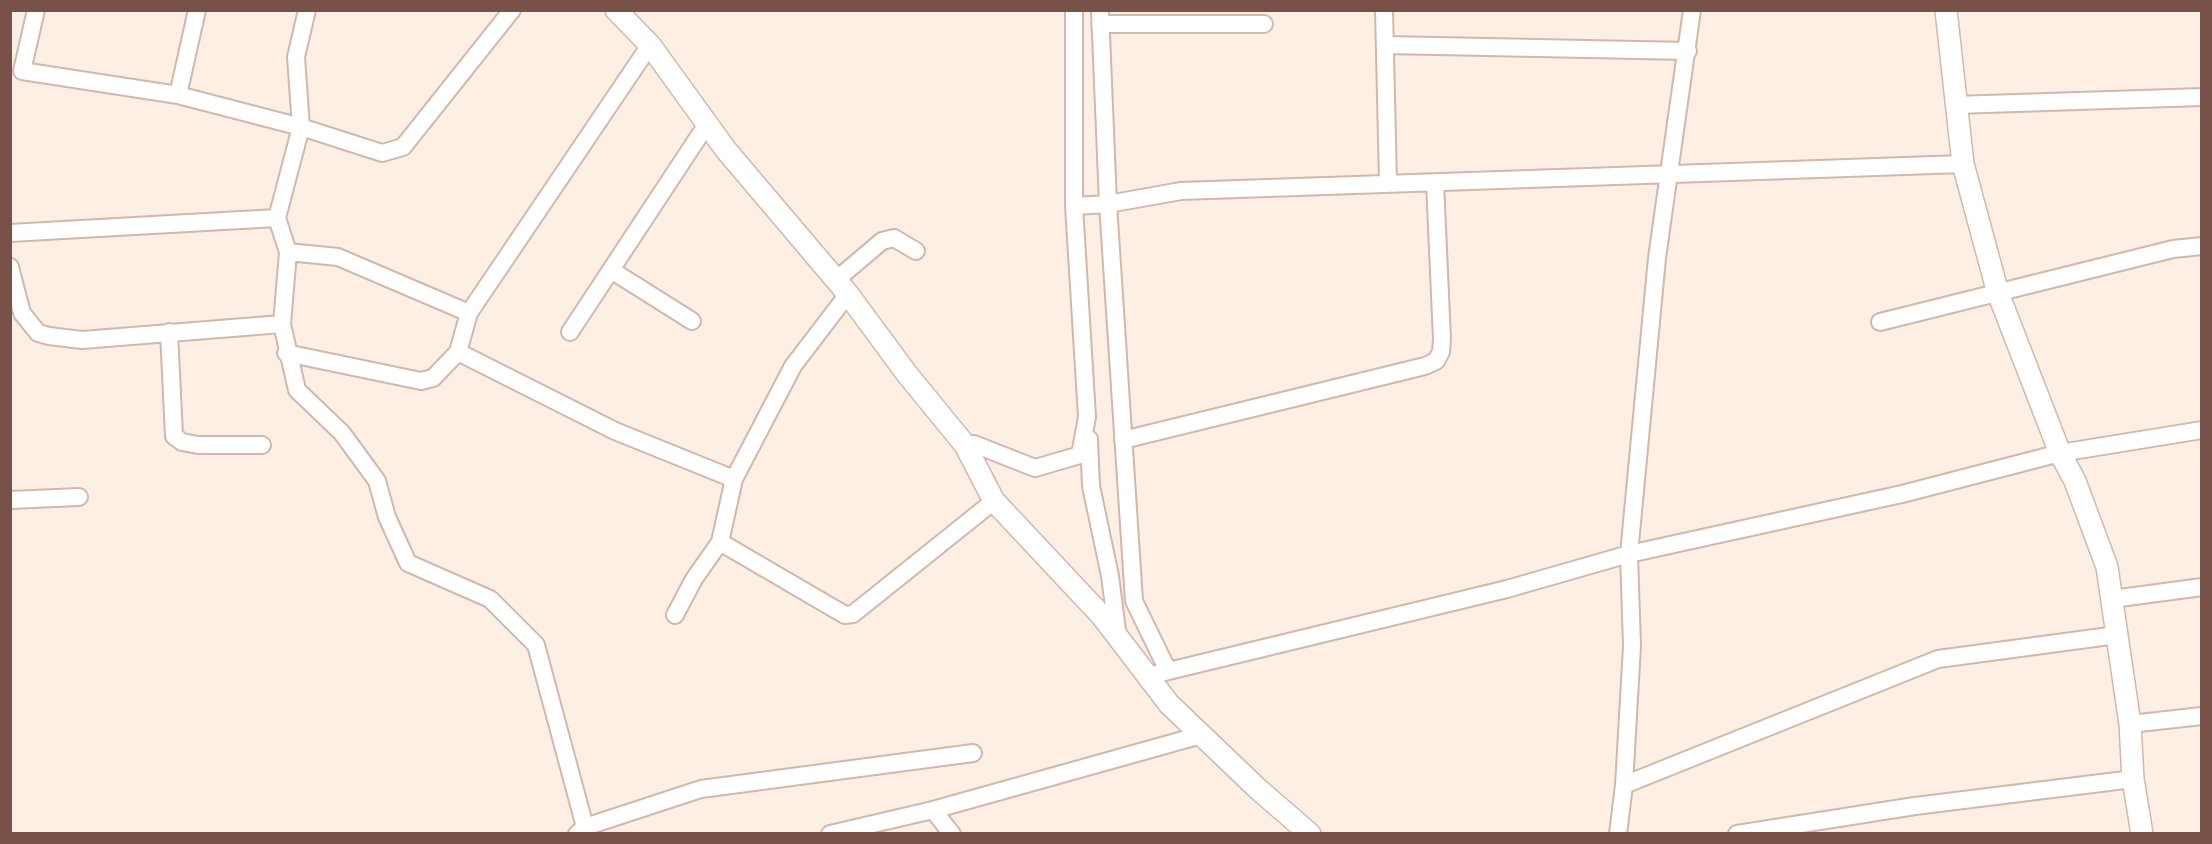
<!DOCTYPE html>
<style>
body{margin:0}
#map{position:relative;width:2212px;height:844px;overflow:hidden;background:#fdefe4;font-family:Raleway,sans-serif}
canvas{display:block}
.frame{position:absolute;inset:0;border:12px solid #785148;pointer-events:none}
</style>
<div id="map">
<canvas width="2212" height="844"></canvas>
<div class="frame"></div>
</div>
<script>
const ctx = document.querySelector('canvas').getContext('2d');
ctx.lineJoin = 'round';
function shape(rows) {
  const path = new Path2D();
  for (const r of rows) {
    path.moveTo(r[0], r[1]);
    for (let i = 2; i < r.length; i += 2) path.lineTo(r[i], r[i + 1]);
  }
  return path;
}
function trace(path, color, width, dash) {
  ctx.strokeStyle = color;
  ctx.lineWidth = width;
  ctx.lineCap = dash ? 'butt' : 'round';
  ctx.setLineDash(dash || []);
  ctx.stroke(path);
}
const minor = shape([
 [36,10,22,71,178,95,301,127,382,153,403,147,512,10],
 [307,10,296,57,301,127,277,218,288,252,282,324,297,390,342,433,377,481,387,517,408,563,490,599,536,645,585,827,584,834],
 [1100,10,1108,204,1134,601,1168,671],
 [1384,10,1388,183],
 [1100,24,1264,24],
 [1386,45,1688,51],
 [178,95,197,10],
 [1955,105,2202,97],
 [1074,206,1108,204,1181,191,1963,164],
 [10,233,277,218],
 [288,252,338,257,469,313],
 [10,267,22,313,38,333,49,336,82,340,282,324],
 [611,270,692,321],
 [836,280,882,241,894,238,916,251],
 [1880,322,2173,249,2202,246],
 [169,332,174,436,182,442,198,445,262,445],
 [570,332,707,124],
 [458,352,615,431,734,479],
 [286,353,421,381,433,378,458,352,469,313,650,45],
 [1089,439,1091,486,1110,576,1118,638],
 [1123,440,1425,366,1436,361,1441,352,1442,339,1435,183],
 [965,445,974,444,1035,468,1080,455,1087,417,1074,206,1074,10],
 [10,500,79,497],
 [720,542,845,615,853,614,994,501],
 [2112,599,2202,587],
 [675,615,694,579,720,542,734,479,793,366,848,294],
 [1148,676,1507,589,1629,554,1902,494,2060,453,2202,430],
 [2130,724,2202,716],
 [1624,785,1938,659,2117,635],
 [933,810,952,834],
 [577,834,585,827,701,789,973,753],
 [830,834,933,810,1201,735],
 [1618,834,1624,785,1632,646,1629,554,1657,258,1692,10],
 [1737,834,1915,806,2133,779]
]);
const tertiary = shape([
 [616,10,650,45,726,150,848,294,907,374,965,445,994,501,1101,615,1169,704,1258,789,1310,834],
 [1946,10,1963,164,1998,293,2060,453,2075,481,2107,567,2130,724,2133,779,2142,834]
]);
trace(minor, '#d2b7ac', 20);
trace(tertiary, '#d2b7ac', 24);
trace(minor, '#fff', 16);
trace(tertiary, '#fff', 21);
</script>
